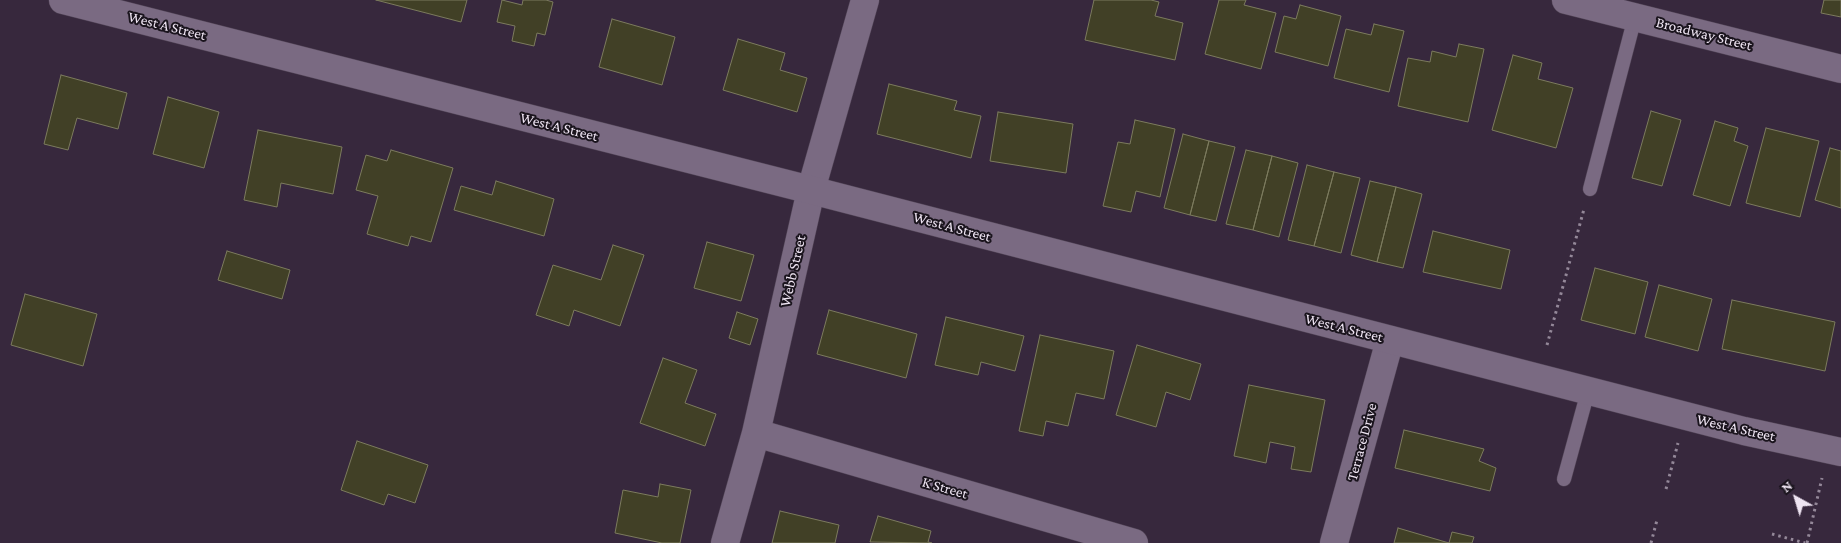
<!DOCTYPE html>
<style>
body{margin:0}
#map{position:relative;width:1841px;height:543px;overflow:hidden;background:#37283d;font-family:"Crimson Pro",serif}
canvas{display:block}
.north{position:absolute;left:1771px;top:473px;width:50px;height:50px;-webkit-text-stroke:4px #1a141d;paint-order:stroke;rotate:321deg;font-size:14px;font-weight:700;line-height:20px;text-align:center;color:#eee4f2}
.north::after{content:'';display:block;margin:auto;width:18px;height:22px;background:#eee4f2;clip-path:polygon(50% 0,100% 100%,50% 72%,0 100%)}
</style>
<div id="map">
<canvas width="1841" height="543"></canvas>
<div class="north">N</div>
</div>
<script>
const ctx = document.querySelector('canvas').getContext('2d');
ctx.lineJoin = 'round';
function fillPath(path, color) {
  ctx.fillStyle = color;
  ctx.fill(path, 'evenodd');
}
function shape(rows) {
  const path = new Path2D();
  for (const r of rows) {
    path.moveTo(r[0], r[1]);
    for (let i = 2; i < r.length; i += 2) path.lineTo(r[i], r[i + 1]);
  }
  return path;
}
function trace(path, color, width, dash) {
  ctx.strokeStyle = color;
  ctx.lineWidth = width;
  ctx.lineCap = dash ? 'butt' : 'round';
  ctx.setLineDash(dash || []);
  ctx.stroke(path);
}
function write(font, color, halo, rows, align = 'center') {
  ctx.font = font + ' "Crimson Pro",serif';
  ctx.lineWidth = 4;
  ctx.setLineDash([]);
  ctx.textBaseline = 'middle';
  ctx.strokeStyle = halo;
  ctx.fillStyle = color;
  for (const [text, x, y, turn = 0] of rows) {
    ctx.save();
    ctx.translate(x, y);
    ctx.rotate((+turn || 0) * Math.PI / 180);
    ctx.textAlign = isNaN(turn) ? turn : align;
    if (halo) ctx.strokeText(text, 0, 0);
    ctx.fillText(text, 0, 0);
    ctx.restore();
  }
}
const building = shape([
 [376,0,467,0,461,22,376,0],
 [502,0,522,5,523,0,546,0,553,2,545,35,537,33,534,46,512,41,515,26,497,22,502,0],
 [1094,0,1151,0,1159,2,1155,16,1183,23,1175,60,1085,40,1094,0],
 [1219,0,1246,0,1244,5,1276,13,1261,69,1205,54,1219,0],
 [1824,0,1841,0,1841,17,1821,13,1824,0],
 [1300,5,1341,16,1328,66,1275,52,1284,16,1296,19,1300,5],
 [612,19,675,37,662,85,599,67,612,19],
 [1374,24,1404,31,1389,92,1334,78,1346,29,1371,35,1374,24],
 [738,39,785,53,780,70,807,78,797,112,723,90,738,39],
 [1459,44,1484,49,1468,122,1398,106,1408,58,1430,62,1432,51,1456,57,1459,44],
 [1513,55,1542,63,1538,79,1573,88,1556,148,1492,130,1513,55],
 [61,75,127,93,118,129,77,118,68,150,44,144,61,75],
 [889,84,957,101,954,110,981,116,971,158,877,134,889,84],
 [168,97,219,112,204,168,153,154,168,97],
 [1651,111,1681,120,1662,186,1632,178,1651,111],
 [998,112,1073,124,1066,173,990,161,998,112],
 [1135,120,1175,129,1160,197,1136,191,1131,212,1103,206,1118,142,1130,144,1135,120],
 [1715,121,1738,128,1734,141,1748,146,1730,206,1693,195,1715,121],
 [1766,128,1819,141,1800,217,1746,203,1766,128],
 [258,130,342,147,333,194,281,183,277,207,244,200,258,130],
 [1183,134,1209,141,1190,215,1164,208,1183,134],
 [1209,141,1235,147,1216,221,1190,215,1209,141],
 [1830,148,1841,151,1841,208,1815,200,1830,148],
 [391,150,453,168,431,242,411,236,408,246,367,234,378,196,356,190,366,155,387,161,391,150],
 [1246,150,1272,156,1253,230,1226,224,1246,150],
 [1272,156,1298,163,1279,237,1253,230,1272,156],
 [1307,165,1334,172,1314,246,1288,240,1307,165],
 [1334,172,1360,178,1341,253,1314,246,1334,172],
 [496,181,554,199,544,236,454,210,461,186,492,195,496,181],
 [1370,181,1396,187,1377,262,1351,255,1370,181],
 [1396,187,1422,194,1403,268,1377,262,1396,187],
 [1433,231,1510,250,1501,289,1423,272,1433,231],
 [707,242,754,255,741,301,694,288,707,242],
 [613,245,644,255,620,326,574,310,569,326,536,315,553,265,601,280,613,245],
 [227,251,290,270,282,299,218,280,227,251],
 [1595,268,1648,282,1635,334,1581,320,1595,268],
 [1659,285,1712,299,1698,351,1645,337,1659,285],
 [25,294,97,314,83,366,11,345,25,294],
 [1732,300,1835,322,1825,371,1722,349,1732,300],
 [829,310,917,334,906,378,817,354,829,310],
 [737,312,758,319,750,345,729,338,737,312],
 [946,317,1024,336,1015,371,981,362,978,375,935,365,946,317],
 [1040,335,1114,351,1104,399,1076,393,1068,426,1046,421,1043,436,1019,431,1040,335],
 [1137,345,1201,364,1190,400,1166,392,1156,427,1116,415,1137,345],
 [663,358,697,370,685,403,716,414,705,446,640,423,663,358],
 [1249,385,1325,400,1311,472,1291,469,1295,447,1270,442,1266,463,1234,456,1249,385],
 [1404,430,1484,449,1479,461,1496,468,1490,491,1395,468,1404,430],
 [357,441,428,465,415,503,388,494,384,505,341,490,357,441],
 [660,484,691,490,680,543,662,543,615,533,623,490,658,497,660,484],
 [780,511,839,525,835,543,772,543,780,511],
 [878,516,931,531,928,542,932,543,870,542,878,516],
 [1398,528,1449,543,1452,532,1474,537,1472,543,1394,543,1398,528]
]);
const path = shape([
 [1547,345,1584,209],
 [1666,489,1678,443],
 [1772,534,1805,543],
 [1651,543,1657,520],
 [1807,543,1822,478]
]);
const service = shape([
 [1590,189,1635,17],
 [1564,479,1588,391]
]);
const minor = shape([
 [1566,0,1841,69],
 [756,433,1134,543],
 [725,543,756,433,811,190,865,0],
 [1334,543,1390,340]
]);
const tertiary = shape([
 [63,0,811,190,1744,431,1841,452]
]);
const streetNames = [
 ["West A Street",167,26,14],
 ["Broadway Street",1704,34,14],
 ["West A Street",559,127,14],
 ["West A Street",952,227,15],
 ["Webb Street",793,271,-77],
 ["West A Street",1344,328,14],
 ["West A Street",1736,428,13],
 ["Terrace Drive",1362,442,-75],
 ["K Street",945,488,16]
];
fillPath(building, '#414026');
trace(building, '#7c7b5e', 1);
trace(service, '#504355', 15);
trace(minor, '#504355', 29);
trace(tertiary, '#504355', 29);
trace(path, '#948899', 3, [2.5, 4]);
trace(service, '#7a6a82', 14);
trace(minor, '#7a6a82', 28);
trace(tertiary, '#7a6a82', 28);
write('15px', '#eee4f2', '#1a141d', streetNames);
</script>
